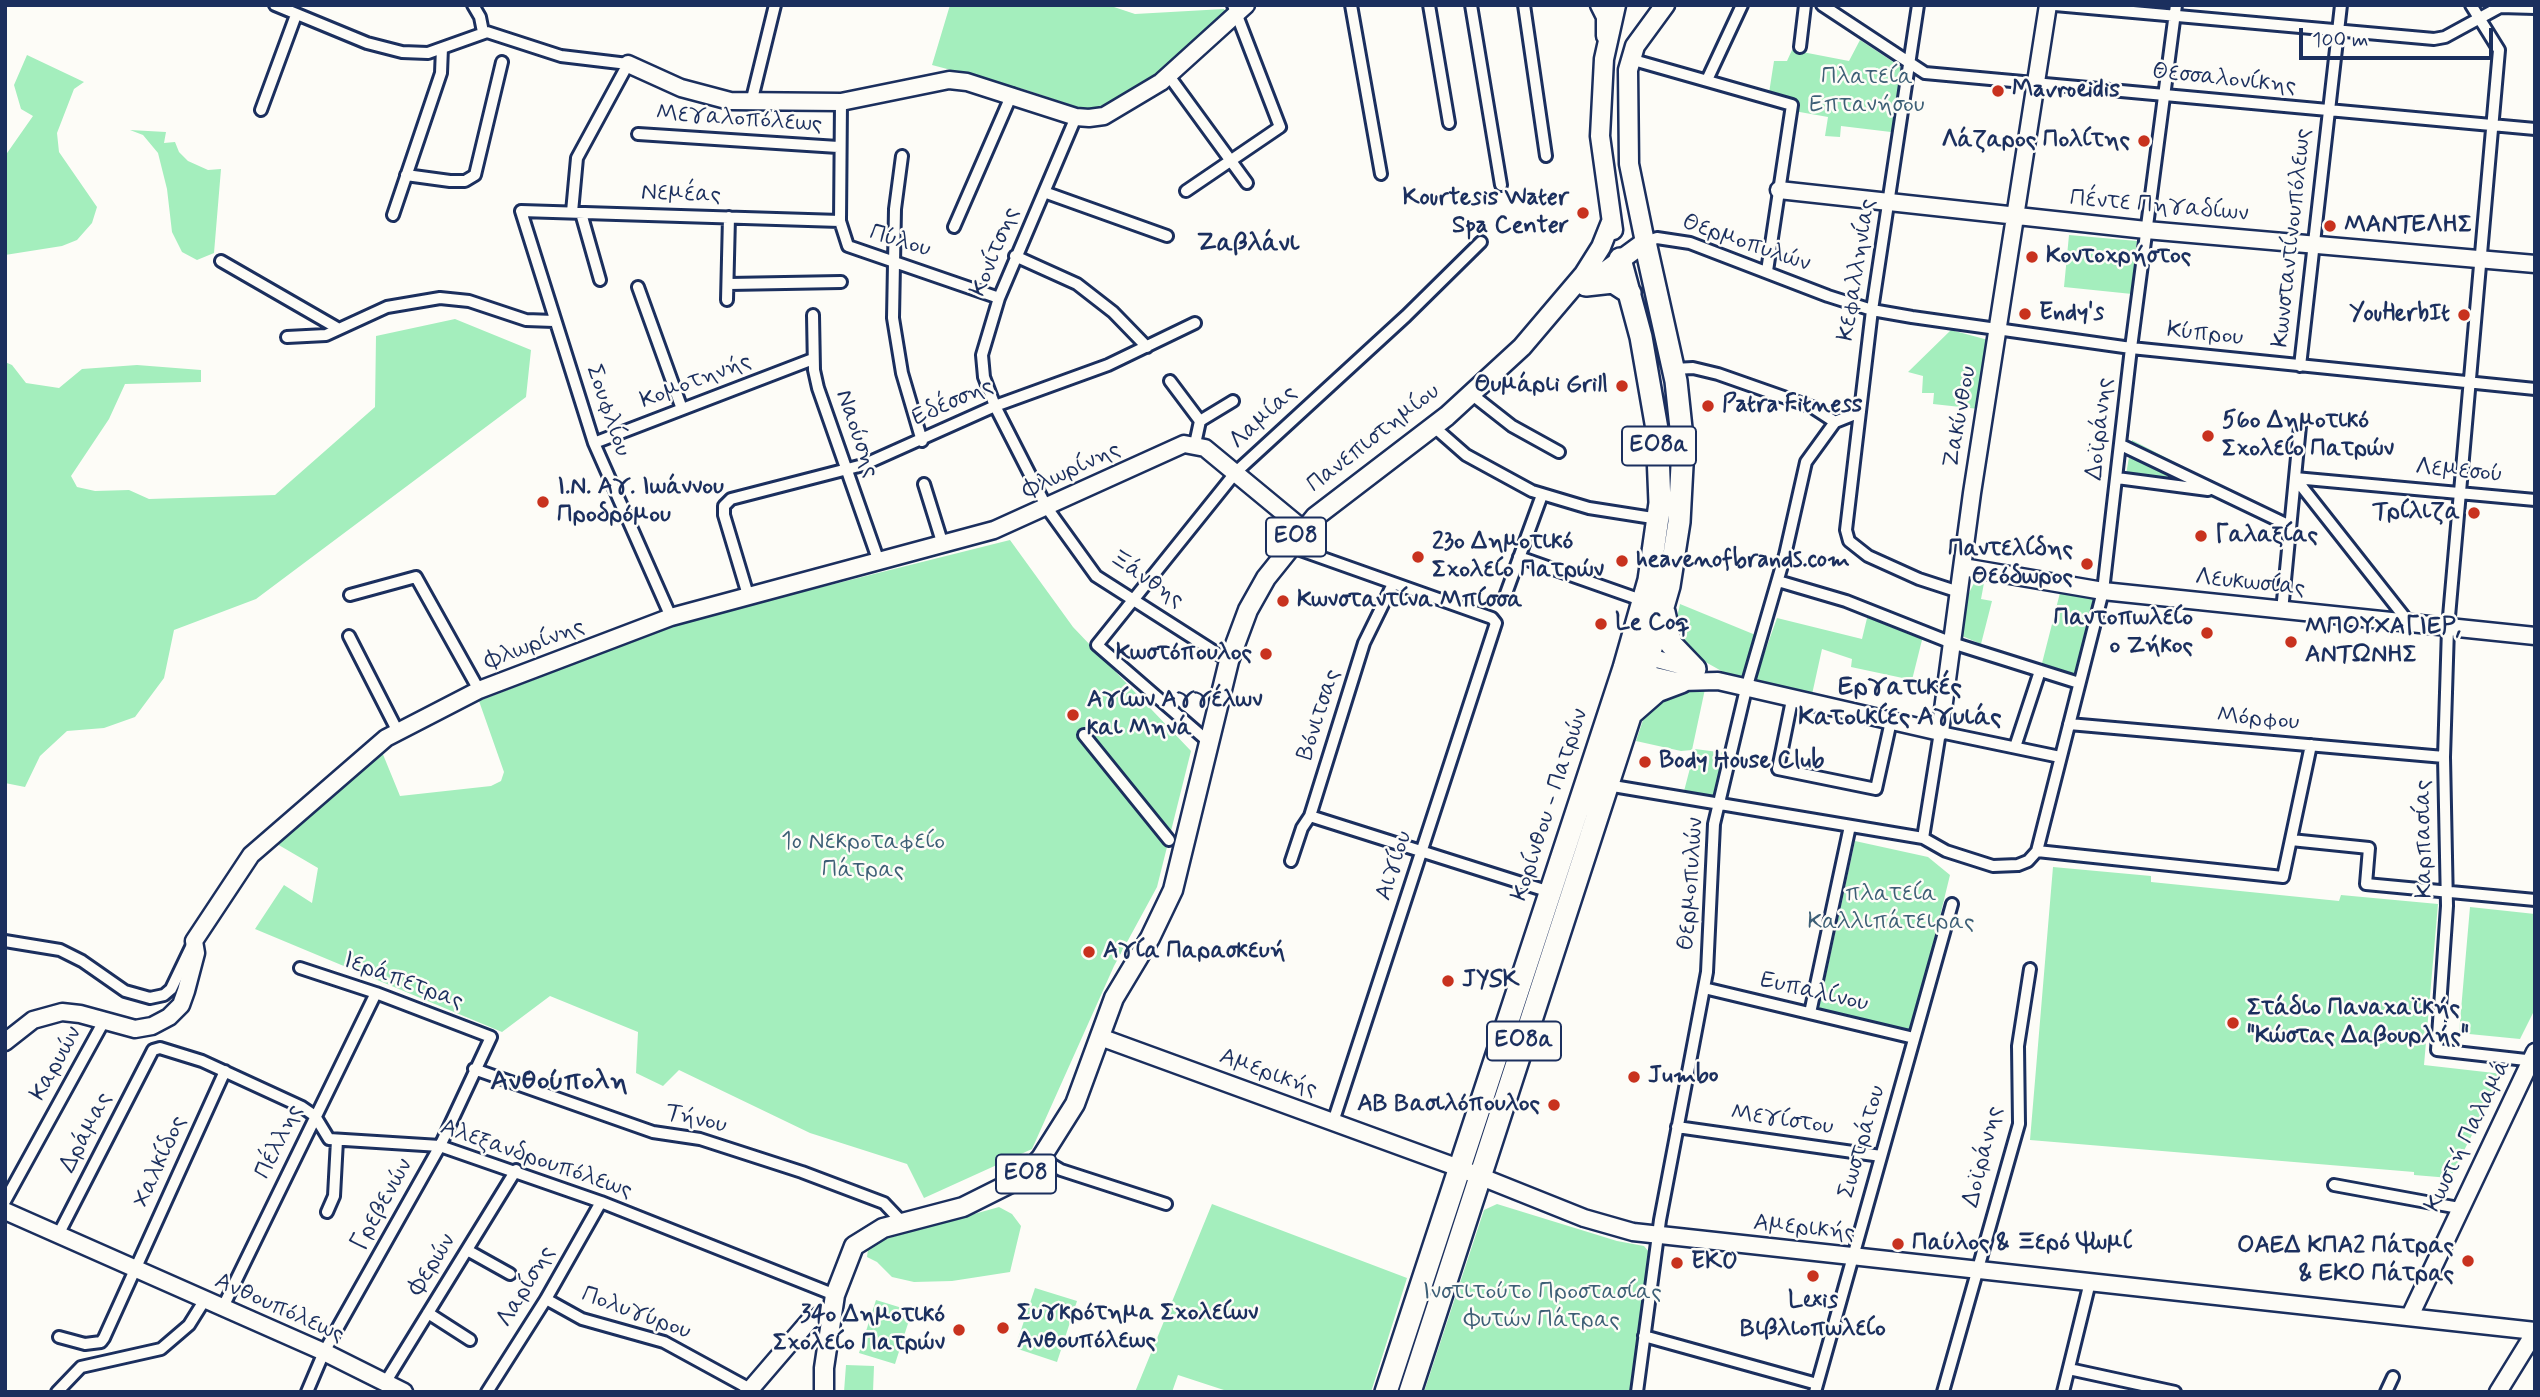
<!DOCTYPE html>
<meta charset="utf-8">
<style>
body{margin:0}
#map{position:relative;width:2540px;height:1397px;overflow:hidden;background:#fdfcf7;font-family:Mynerve,sans-serif}
canvas{display:block}
.frame{position:absolute;inset:0;border:7px solid #1b2f5e;pointer-events:none}
.scale{position:absolute;left:2299px;top:28px;width:194px;height:32px;box-sizing:border-box;border:4px solid #1b2f5e;border-top:0;padding-left:9px;font-size:21px;line-height:24px;white-space:nowrap;color:#1b2f5e;-webkit-text-stroke:5px #fdfcf7;paint-order:stroke}
</style>
<div id="map">
<canvas width="2540" height="1397"></canvas>
<div class="frame"></div>
<div class="scale">100 m</div>
</div>
<script>
const ctx = document.querySelector('canvas').getContext('2d');
ctx.lineJoin = 'round';
function fillPath(path, color) {
  ctx.fillStyle = color;
  ctx.fill(path, 'evenodd');
}
function shape(rows) {
  const path = new Path2D();
  for (const r of rows) {
    path.moveTo(r[0], r[1]);
    for (let i = 2; i < r.length; i += 2) path.lineTo(r[i], r[i + 1]);
  }
  return path;
}
function trace(path, color, width, dash) {
  ctx.strokeStyle = color;
  ctx.lineWidth = width;
  ctx.lineCap = dash ? 'butt' : 'round';
  ctx.setLineDash(dash || []);
  ctx.stroke(path);
}
function write(font, color, halo, rows, align = 'center') {
  ctx.font = font + ' Mynerve,sans-serif';
  ctx.lineWidth = 5;
  ctx.setLineDash([]);
  ctx.textBaseline = 'middle';
  ctx.strokeStyle = halo;
  ctx.fillStyle = color;
  for (const [text, x, y, turn = 0] of rows) {
    ctx.save();
    ctx.translate(x, y);
    ctx.rotate((+turn || 0) * Math.PI / 180);
    ctx.textAlign = isNaN(turn) ? turn : align;
    if (halo) ctx.strokeText(text, 0, 0);
    ctx.fillText(text, 0, 0);
    ctx.restore();
  }
}
const green = shape([
 [950,5,1108,5,1135,14,1224,9,1227,14,1179,67,1104,116,1023,89,932,65],
 [1860,40,1907,71,1898,127,1891,132,1841,126,1840,137,1825,136,1828,117,1794,111,1769,93,1774,61,1787,61,1792,50,1849,61],
 [27,55,84,82,74,89,57,133,59,152,97,207,92,223,77,240,62,246,5,255,5,156,33,116,21,109,14,85],
 [130,130,166,132,164,143,175,142,179,152,188,161,208,170,221,169,214,253,197,260,182,252,172,232,167,189,158,153,143,135],
 [2069,235,2137,241,2132,294,2064,287],
 [455,319,531,350,526,397,256,599,174,630,164,678,135,717,104,728,67,731,40,756,25,787,5,783,5,362,12,365,26,383,59,388,82,369,137,365,201,370,201,382,125,384,109,419,71,476,77,487,95,491,129,490,149,499,275,495,375,407,376,336],
 [1951,330,1992,341,1979,409,1933,404,1934,393,1922,393,1923,376,1908,372],
 [2132,440,2219,485,2215,498,2124,486],
 [1010,540,1073,627,1191,751,1157,887,1114,966,1032,1149,924,1198,907,1164,810,1133,679,1070,663,1086,636,1073,638,1032,550,996,502,1032,255,929,284,885,312,903,318,868,277,844,382,752,400,796,491,786,501,781,504,772,479,701,686,621],
 [1975,581,1984,583,1981,599,1992,601,1981,644,1962,636,1967,597],
 [2062,585,2103,591,2079,683,2040,671],
 [1680,604,1758,636,1743,683,1684,650,1675,627],
 [1868,614,1923,636,1912,680,1851,667,1852,659,1822,649,1811,699,1753,685,1777,618,1862,639],
 [1705,689,1692,750,1681,751,1636,741,1644,717,1656,702,1682,691],
 [1695,749,1726,753,1715,800,1683,795],
 [1855,841,1928,857,1950,875,1912,1031,1819,1008],
 [2053,867,2151,876,2151,882,2339,901,2341,895,2438,904,2424,1065,2503,1074,2450,1178,2414,1175,2414,1172,2030,1140],
 [2470,907,2535,914,2535,1009,2520,1039,2459,1033],
 [1212,1204,1407,1278,1371,1392,1230,1392,1178,1375,1172,1392,1135,1392],
 [1497,1204,1617,1241,1644,1246,1649,1252,1630,1392,1424,1392,1484,1210],
 [999,1207,1012,1214,1021,1226,1010,1272,952,1281,914,1282,892,1277,877,1262,867,1257,868,1249,878,1241],
 [1035,1288,1077,1301,1057,1362,1015,1348],
 [876,1300,912,1311,895,1364,859,1353],
 [846,1365,874,1366,873,1392,844,1392]
]);
const street = shape([
 [275,5,367,43,402,52,428,53,487,32,561,56,628,64,577,158,572,212],
 [473,5,480,17,483,32],
 [1351,5,1381,174],
 [1429,5,1449,123],
 [1471,5,1501,185],
 [1524,5,1546,156],
 [1822,5,1925,73,2535,129],
 [1918,5,1872,310,1846,530,1849,541,1868,556,1919,579,1959,592],
 [2055,5,2434,39,2445,37,2500,7,2535,8],
 [2471,5,2499,50,2448,628,2444,757,2447,906,2437,1050,2535,1061],
 [1800,47,1805,5],
 [1630,59,1792,105,1767,271],
 [1169,76,1247,183],
 [1707,80,1742,5],
 [841,102,840,221,848,246,999,298],
 [751,103,775,5],
 [261,110,296,15],
 [1076,117,999,298,982,355,984,377,995,406,1047,508,1096,576,1229,661],
 [638,134,838,147],
 [902,156,895,209,893,318,902,373,922,441],
 [406,175,450,181,465,181,475,175,502,62],
 [1186,191,1280,127,1233,5],
 [1044,192,1167,236],
 [581,213,600,280],
 [393,215,441,73,442,48],
 [954,227,1012,94],
 [1645,242,1657,238,1690,243,1828,296,1872,310,1912,317,2131,348,2535,389],
 [1015,256,1077,284,1113,312,1147,347],
 [221,261,339,329],
 [729,284,841,282],
 [638,287,682,409],
 [727,300,729,217],
 [813,315,814,370,818,388,879,562],
 [287,337,326,335,387,307,440,298,469,301,526,320,554,321],
 [2300,366,2341,5],
 [1674,369,1693,368,1718,374,1812,407,1835,422],
 [1170,381,1200,421],
 [1470,393,1512,426,1559,452],
 [1433,426,1466,455,1532,491,1589,508,1659,519],
 [594,443,813,359],
 [1195,444,1200,421,1233,401],
 [2121,445,2290,526],
 [2117,478,2208,490],
 [2295,478,2535,500],
 [2295,478,2410,624],
 [924,484,943,545],
 [1289,546,1492,618,1496,623,1333,1122],
 [1519,557,1644,601],
 [1778,581,1846,601,1952,643,2079,683],
 [350,595,416,577,479,690],
 [748,595,724,515,724,506,731,499,863,465,995,406,1108,365,1195,323],
 [1504,599,1542,495],
 [2282,611,2300,426],
 [671,617,594,443,521,211,840,221],
 [349,636,397,730],
 [1792,700,1778,769,1876,789,1891,721],
 [2069,724,2444,757],
 [1084,735,1169,840],
 [1211,744,1097,645,1236,472,1406,316,1481,242],
 [2015,747,2040,671],
 [1607,785,1923,838,1946,851,1993,866,2018,865,2028,861,2037,851,2103,591,2131,348,2176,5],
 [1310,816,1550,892],
 [1923,838,1940,732,2060,757],
 [2291,840,2369,848,2366,884,2535,900],
 [2037,851,2283,877,2311,745],
 [1291,861,1302,828,1310,816,1364,643,1393,584],
 [5,941,60,950,82,961,125,991,150,998,164,995,171,989,194,941],
 [300,968,376,993,491,1037,440,1146,324,1352,307,1392],
 [1704,988,1914,1038],
 [1810,1013,1850,826],
 [474,1069,653,1132,700,1139,802,1172,884,1203,902,1222],
 [1677,1127,1881,1156],
 [1041,1158,1061,1170,1166,1204],
 [2334,1185,2459,1208],
 [5,1201,104,1021],
 [327,1212,334,1196,337,1140],
 [58,1235,153,1050,160,1048,202,1061,302,1107,315,1116,329,1139,440,1146,601,1202,835,1295],
 [467,1250,510,1274],
 [546,1299,582,1319,664,1342,750,1389],
 [222,1309,376,993],
 [428,1313,470,1340],
 [1644,1336,1817,1384],
 [59,1337,85,1344,101,1342,104,1338,225,1071],
 [2069,1369,2175,1392],
 [385,1383,516,1170],
 [57,1392,81,1367,161,1349,189,1325,204,1301],
 [487,1392,546,1299,601,1202],
 [1637,1392,1660,1220,1707,972,1714,824,1746,689,1785,555,1806,462,1835,422,1860,412],
 [1815,1392,1952,904],
 [1943,1392,2019,1124,2018,1046,2030,969],
 [2063,1392,2090,1282],
 [2386,1392,2393,1377]
]);
const secondary = shape([
 [1599,5,1605,17,1605,36],
 [628,64,681,88,730,101,841,102,949,80,967,82,1076,117,1089,118,1104,116,1161,82,1246,5],
 [1779,190,2146,230,2535,264],
 [1963,567,2103,591,2535,636],
 [1638,654,1694,669],
 [1634,671,1681,682,1718,681,1940,732,1972,493,2048,5],
 [1100,1037,1459,1168,1584,1218,1633,1232,2535,1331],
 [5,1042,33,1020,62,1012,80,1014,135,1029,152,1026,169,1017,181,1005,186,991,196,953,194,941,251,855,386,738,479,690,671,617,994,530,1184,444,1205,448,1303,529],
 [5,1211,324,1352,404,1392],
 [2410,1316,2535,1052],
 [748,1392,809,1321,832,1309],
 [2498,1392,2535,1332]
]);
const primary = shape([
 [1613,230,1600,136,1604,59,1616,5],
 [1585,286,1645,242,1629,164,1628,70,1635,46,1665,5],
 [824,1392,824,1368,835,1295,854,1246,883,1228,963,1207,1023,1177,1041,1158,1075,1104,1114,998,1150,938,1173,890,1229,661,1248,610,1266,578,1315,517,1447,416,1522,347,1584,274,1601,247,1611,222]
]);
const highway = shape([
 [1586,285,1613,282,1630,293],
 [1664,612,1671,644,1695,669],
 [1633,712,1657,691,1681,682],
 [1386,1392,1624,668,1649,580,1660,503,1657,429,1641,337,1620,259],
 [1410,1392,1644,673,1669,586,1679,522,1683,447,1676,381,1645,242]
]);
const markers = [
 [1998,91,7,"#c8321e"],
 [2144,141,7,"#c8321e"],
 [1583,213,7,"#c8321e"],
 [2330,226,7,"#c8321e"],
 [2032,257,7,"#c8321e"],
 [2025,314,7,"#c8321e"],
 [2464,315,7,"#c8321e"],
 [1622,386,7,"#c8321e"],
 [1708,406,7,"#c8321e"],
 [2208,436,7,"#c8321e"],
 [543,502,7,"#c8321e"],
 [2474,513,7,"#c8321e"],
 [2201,536,7,"#c8321e"],
 [1418,557,7,"#c8321e"],
 [1622,561,7,"#c8321e"],
 [2087,564,7,"#c8321e"],
 [1283,601,7,"#c8321e"],
 [1601,624,7,"#c8321e"],
 [2207,633,7,"#c8321e"],
 [2291,642,7,"#c8321e"],
 [1266,654,7,"#c8321e"],
 [1073,715,7,"#c8321e"],
 [1645,762,7,"#c8321e"],
 [1089,952,7,"#c8321e"],
 [1448,981,7,"#c8321e"],
 [2233,1023,7,"#c8321e"],
 [1634,1077,7,"#c8321e"],
 [1554,1105,7,"#c8321e"],
 [1898,1244,7,"#c8321e"],
 [2468,1261,7,"#c8321e"],
 [1677,1263,7,"#c8321e"],
 [1813,1276,7,"#c8321e"],
 [1003,1328,7,"#c8321e"],
 [959,1330,7,"#c8321e"]
];
const shields = [
 [1659,446,74],
 [1296,537,60],
 [1524,1041,74],
 [1026,1174,60]
];
const shieldNames = [
 ["ΕΟ8α",1659,446],
 ["ΕΟ8",1296,537],
 ["ΕΟ8α",1524,1041],
 ["ΕΟ8",1026,1174]
];
const parkNames = [
 ["Πλατεία",1867,78],
 ["Επτανήσου",1867,106],
 ["1o Νεκροταφείο",863,843],
 ["Πάτρας",863,871],
 ["πλατεία",1891,895],
 ["Καλλιπάτειρας",1891,923],
 ["Ινστιτούτο Προστασίας",1542,1293],
 ["Φυτών Πάτρας",1542,1321]
];
const streetNames = [
 ["Θεσσαλονίκης",2224,80,6],
 ["Μεγαλοπόλεως",739,120,4],
 ["Νεμέας",681,195,2],
 ["Πέντε Πηγαδίων",2159,207,5],
 ["Κωνσταντίνουπόλεως",2293,238,-84],
 ["Πύλου",900,242,17],
 ["Θερμοπυλών",1746,244,19],
 ["Κονίτσης",996,252,-68],
 ["Κεφαλληνίας",1858,270,-81],
 ["Κύπρου",2205,335,6],
 ["Κομοτηνής",696,382,-21],
 ["Εδέσσης",953,403,-24],
 ["Σουφλίου",607,411,71],
 ["Ζακύνθου",1961,417,-80],
 ["Λαμίας",1264,418,-43],
 ["Δοϊράνης",2101,429,-84],
 ["Ναούσης",856,434,71],
 ["Πανεπιστημίου",1374,439,-38],
 ["Φλωρίνης",1072,471,-25],
 ["Λεμεσού",2459,472,5],
 ["Ξάνθης",1146,580,34],
 ["Λευκωσίας",2250,584,6],
 ["Φλωρίνης",535,645,-21],
 ["Βόνιτσας",1320,715,-72],
 ["Μόρφου",2258,720,5],
 ["Κορίνθου - Πατρών",1551,805,-72],
 ["Καρπασίας",2425,839,-91],
 ["Αιγίου",1395,866,-72],
 ["Θερμοπυλών",1692,884,-86],
 ["Ιεράπετρας",403,982,20],
 ["Ευπαλίνου",1814,993,13],
 ["Καρυών",57,1064,-61],
 ["Αμερικής",1268,1074,20],
 ["Τήνου",696,1120,13],
 ["Μεγίστου",1782,1121,8],
 ["Δράμας",87,1133,-63],
 ["Κωστή Παλαμά",2469,1136,-64],
 ["Πέλλης",280,1142,-64],
 ["Σωστράτου",1863,1142,-74],
 ["Δοϊράνης",1984,1157,-76],
 ["Αλεξανδρουπόλεως",536,1160,19],
 ["Χαλκίδος",161,1162,-66],
 ["Γρεβενών",383,1205,-61],
 ["Αμερικής",1804,1229,6],
 ["Φερών",433,1265,-58],
 ["Λαρίσης",527,1287,-59],
 ["Ανθουπόλεως",279,1309,24],
 ["Πολυγύρου",636,1314,20]
];
const poiNames = [
 ["Mavroeidis",2012,91],
 ["Λάζαρος Πολίτης",2130,141,"right"],
 ["Kourtesis Water",1569,199,"right"],
 ["Spa Center",1569,227,"right"],
 ["ΜΑΝΤΕΛΗΣ",2344,226],
 ["Κοντοχρήστος",2046,257],
 ["Endy's",2039,314],
 ["YouHerbIt",2450,315,"right"],
 ["Θυμάριi Grill",1608,386,"right"],
 ["Patra Fitness",1722,406],
 ["56ο Δημοτικό",2222,422],
 ["Σχολείο Πατρών",2222,450],
 ["Ι.Ν. Αγ. Ιωάννου",557,488],
 ["Προδρόμου",557,516],
 ["Τρίλιζα",2460,513,"right"],
 ["Γαλαξίας",2215,536],
 ["23ο Δημοτικό",1432,543],
 ["Σχολείο Πατρών",1432,571],
 ["Παντελίδης",2073,550,"right"],
 ["Θεόδωρος",2073,578,"right"],
 ["heavenofbrands.com",1636,561],
 ["Κωνσταντίνα Μπίσσα",1297,601],
 ["Παντοπωλείο",2193,619,"right"],
 ["ο Ζήκος",2193,647,"right"],
 ["Le Coq",1615,624],
 ["ΜΠΟΥΧΑΓΙΕΡ,",2305,628],
 ["ΑΝΤΩΝΗΣ",2305,656],
 ["Κωστόπουλος",1252,654,"right"],
 ["Αγίων Αγγέλων",1087,701],
 ["και Μηνά",1087,729],
 ["Body House Club",1659,762],
 ["Αγία Παρασκευή",1103,952],
 ["JYSK",1462,981],
 ["Στάδιο Παναχαϊκής",2247,1009],
 ["\"Κώστας Δαβουρλής\"",2247,1037],
 ["Jumbo",1648,1077],
 ["ΑΒ Βασιλόπουλος",1540,1105,"right"],
 ["Παύλος & Ξερό Ψωμί",1912,1244],
 ["ΟΑΕΔ ΚΠΑ2 Πάτρας",2454,1247,"right"],
 ["& ΕΚΟ Πάτρας",2454,1275,"right"],
 ["EKO",1691,1263],
 ["Lexis",1813,1302,"center"],
 ["Βιβλιοπωλείο",1813,1330,"center"],
 ["Συγκρότημα Σχολείων",1017,1314],
 ["Ανθουπόλεως",1017,1342],
 ["34ο Δημοτικό",945,1316,"right"],
 ["Σχολείο Πατρών",945,1344,"right"]
];
const neighbourhoodNames = [
 ["Ζαβλάνι",1248,245],
 ["Εργατικές",1900,689],
 ["Κατοικίες Αγυιάς",1900,719]
];
const quarterNames = [
 ["Ανθούπολη",559,1083]
];
fillPath(green, '#a4eebd');
trace(street, '#1b2f5e', 16);
trace(secondary, '#1b2f5e', 21);
trace(primary, '#1b2f5e', 23);
trace(highway, '#1b2f5e', 26);
trace(street, '#fdfcf7', 10);
trace(secondary, '#fdfcf7', 16);
trace(primary, '#fdfcf7', 18);
trace(highway, '#fdfcf7', 21);
for (const [x, y, r, color] of markers) {
  const dot = new Path2D();
  dot.arc(x, y, r, 0, 2 * Math.PI);
  ctx.fillStyle = color;
  ctx.fill(dot);
  trace(dot, '#fdfcf7', 2.5);
}
for (const [x, y, w] of shields) {
  const box = new Path2D();
  box.roundRect(x - w / 2, y - 19.5, w, 39, 5);
  ctx.fillStyle = '#fdfcf7';
  ctx.fill(box);
  trace(box, '#1b2f5e', 2);
}
write('bold 23px', '#1b2f5e', null, shieldNames);
write('24px', '#3d5f76', '#fdfcf7', parkNames);
write('24px', '#1b2f5e', '#fdfcf7', streetNames);
write('bold 24px', '#1b2f5e', '#fdfcf7', poiNames, 'left');
write('bold 26px', '#1b2f5e', '#fdfcf7', neighbourhoodNames);
write('bold 28px', '#1b2f5e', '#fdfcf7', quarterNames);
</script>
